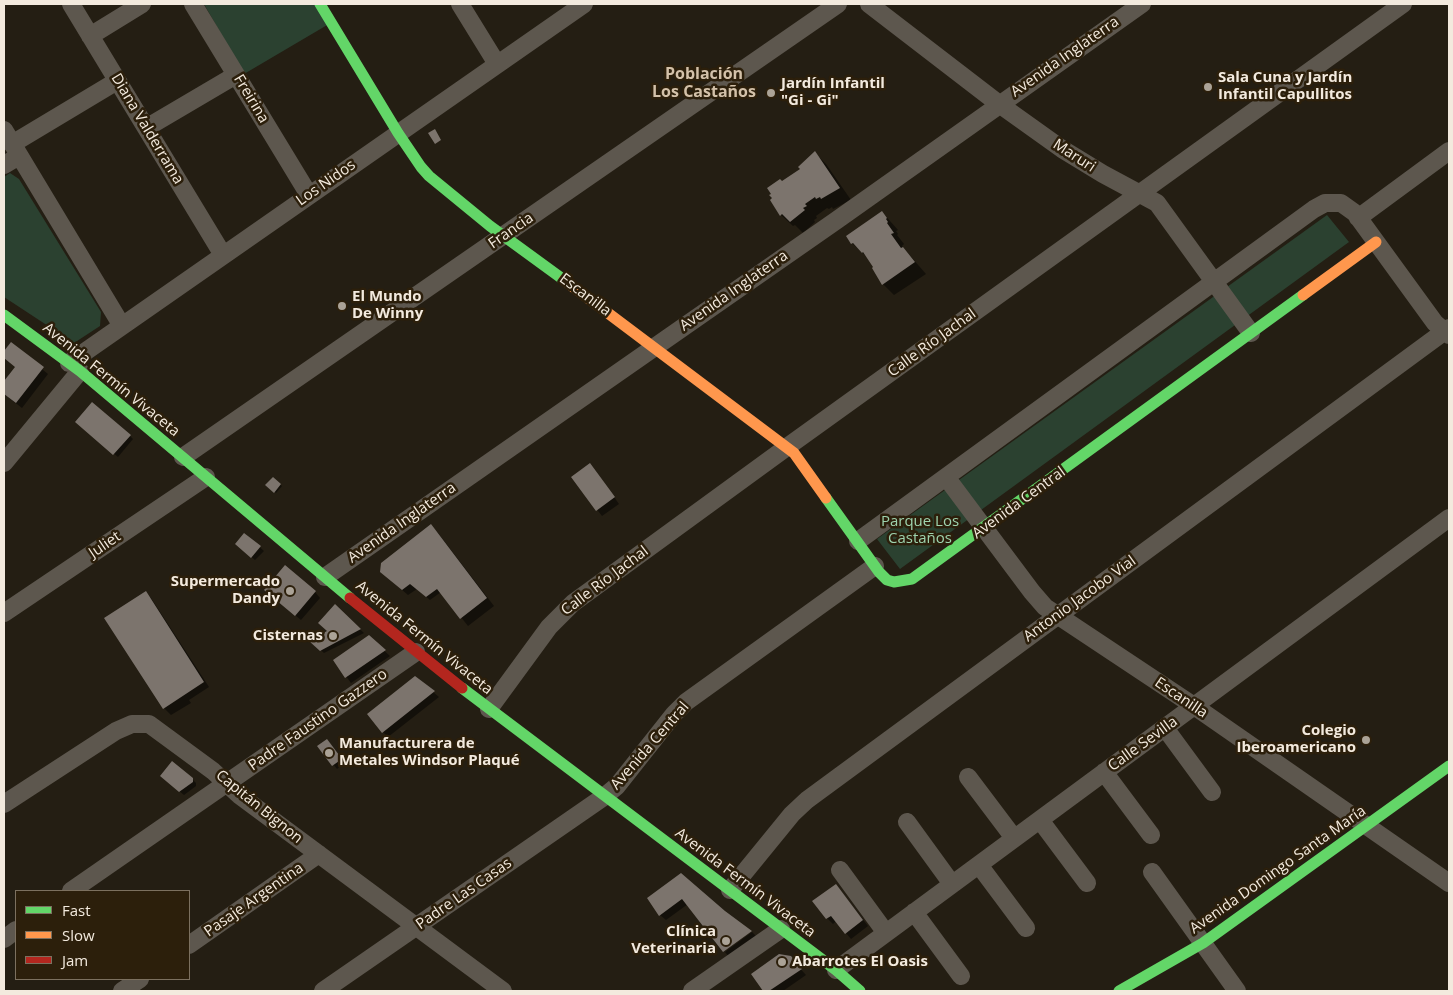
<!DOCTYPE html>
<meta charset="utf-8">
<style>
body{margin:0}
#map{position:relative;width:1453px;height:995px;overflow:hidden;background:#241e13;font-family:"Open Sans",sans-serif}
canvas{display:block}
.frame{position:absolute;inset:0;border:5px solid #f3eade;pointer-events:none}
.legend{position:absolute;left:15px;top:890px;width:175px;height:90px;box-sizing:border-box;background:#2c1f0b;border:1px solid #7c705f;margin:0;padding:6px 9px;list-style:none;font-size:15px;color:#f3eade}
.legend li{display:flex;align-items:center;gap:10px;height:25px}
.legend b{width:25px;border:1px solid #7c705f}
</style>
<div id="map">
<canvas width="1453" height="995"></canvas>
<div class="frame"></div>
<ul class="legend">
<li><b style="height:6px;background:#63d668"></b>Fast</li>
<li><b style="height:6px;background:#ff974d"></b>Slow</li>
<li><b style="height:6px;background:#b3261e"></b>Jam</li>
</ul>
</div>
<script>
const ctx = document.querySelector('canvas').getContext('2d');
ctx.lineJoin = 'round';
function fillPath(path, color) {
  ctx.fillStyle = color;
  ctx.fill(path, 'evenodd');
}
function shape(rows) {
  const path = new Path2D();
  for (const r of rows) {
    path.moveTo(r[0], r[1]);
    for (let i = 2; i < r.length; i += 2) path.lineTo(r[i], r[i + 1]);
  }
  return path;
}
function trace(path, color, width, dash) {
  ctx.strokeStyle = color;
  ctx.lineWidth = width;
  ctx.lineCap = dash ? 'butt' : 'round';
  ctx.setLineDash(dash || []);
  ctx.stroke(path);
}
function write(font, color, halo, rows, align = 'center') {
  ctx.font = font + ' "Open Sans",sans-serif';
  ctx.lineWidth = 5;
  ctx.setLineDash([]);
  ctx.textBaseline = 'middle';
  ctx.strokeStyle = halo;
  ctx.fillStyle = color;
  for (const [text, x, y, turn = 0] of rows) {
    ctx.save();
    ctx.translate(x, y);
    ctx.rotate((+turn || 0) * Math.PI / 180);
    ctx.textAlign = isNaN(turn) ? turn : align;
    if (halo) ctx.strokeText(text, 0, 0);
    ctx.fillText(text, 0, 0);
    ctx.restore();
  }
}
const green = shape([
 [204,4,322,4,334,21,244,74],
 [10,173,19,179,101,312,100,326,74,343,4,297,4,177],
 [1327,215,1349,242,900,569,877,539]
]);
const shadow = shape([
 [815,153,826,164,851,200,833,209,832,207,829,209,827,208,816,216,817,218,814,220,815,222,803,233,795,225,793,226,781,215,771,200,783,182,801,170],
 [882,212,898,230,896,231,898,234,897,235,904,244,902,246,905,250,926,274,894,295,883,284,875,267,864,254,852,243],
 [11,344,48,374,22,408,4,394,4,383,16,367,4,357,4,353],
 [80,425,130,436,133,439,118,457],
 [595,470,619,504,602,516,572,477],
 [273,479,282,486,276,493,267,485],
 [431,526,438,533,494,606,468,626,441,592,430,600,417,589,408,595,387,577],
 [245,534,264,551,255,560,240,547],
 [315,592,320,598,301,620,271,595],
 [145,593,151,598,209,687,189,700,191,703,171,715,164,708],
 [335,606,364,633,324,653,311,641,329,632],
 [369,637,390,656,351,683,334,660],
 [415,677,439,697,388,737,383,732],
 [330,744,344,763,337,769,319,746],
 [165,779,192,779,196,783,196,786,184,795],
 [681,875,688,904,666,920,660,915],
 [841,891,868,926,851,939,836,921,833,924,827,918],
 [752,932,757,937,729,957,725,952],
 [796,964,806,975,783,991,765,991,753,974]
]);
const building = shape([
 [435,129,441,140,435,144,428,133],
 [815,151,840,188,821,199,820,197,816,199,815,197,805,204,807,206,803,208,805,210,790,222,782,214,780,216,770,200,772,198,769,195,771,194,767,188,780,179,782,181,800,169,798,167],
 [882,211,887,218,886,219,888,222,887,223,894,233,891,234,901,248,903,247,915,262,882,285,872,268,873,267,863,252,862,253,853,243,851,244,846,236],
 [11,342,44,367,16,403,4,394,4,381,15,367,4,358,4,351],
 [92,402,131,435,113,455,75,422],
 [590,463,615,497,596,511,571,477],
 [273,477,281,484,274,493,265,485],
 [431,524,487,598,460,619,437,589,426,597,410,584,402,590,380,572,381,563],
 [244,533,261,546,251,558,235,544],
 [285,565,316,591,295,616,264,590],
 [146,591,204,682,163,709,104,618],
 [335,604,361,629,320,651,309,641,327,631,318,623],
 [369,635,386,650,345,678,333,660],
 [415,676,435,691,382,733,367,714],
 [327,739,342,759,332,766,317,746],
 [172,761,193,778,193,782,179,792,160,776],
 [681,873,725,911,752,931,723,952,682,899,659,916,647,898],
 [836,884,863,920,845,934,831,916,826,919,812,901],
 [779,954,791,956,802,969,769,991,763,991,751,974]
]);
const street = shape([
 [71,4,223,255],
 [193,4,309,195],
 [460,4,497,64],
 [869,4,999,104,1062,149,1103,174,1157,203,1251,333],
 [90,36,142,4],
 [146,128,236,75],
 [4,130,122,326],
 [12,144,117,81],
 [4,165,19,156],
 [1358,218,1449,151],
 [69,363,584,4],
 [183,457,838,4],
 [4,463,80,371],
 [946,477,1032,592,1045,607,1194,706,1449,883],
 [858,541,1314,209,1325,203,1341,203,1355,213,1435,323,1449,335],
 [325,577,837,220,1142,4],
 [4,613,206,477],
 [489,709,549,627,573,603,787,447,1403,4],
 [1165,728,1212,792],
 [1104,772,1151,835],
 [968,777,1014,838],
 [4,804,116,731,132,724,149,724,213,771,239,795,503,991],
 [1040,820,1087,883],
 [907,822,952,884],
 [979,865,1026,928],
 [840,870,886,933],
 [1152,872,1237,991],
 [730,890,792,814,807,800,1449,328],
 [71,891,416,652],
 [914,912,961,976],
 [4,939,16,930],
 [189,945,319,854],
 [836,970,1449,518],
 [122,991,140,979],
 [323,991,605,796,617,786,674,714,686,702,875,566],
 [692,991,781,929]
]);
const fast = shape([
 [320,4,398,133,421,167,429,176,490,226,564,280],
 [4,315,80,371,350,598],
 [826,498,879,572,887,580,894,582,912,579,1303,295],
 [462,688,836,970,860,991],
 [1119,991,1203,943,1449,766]
]);
const slow = shape([
 [564,280,794,453,826,498],
 [1303,295,1376,242]
]);
const jam = shape([
 [350,598,462,688]
]);
const markers = [
 [1208,87,5,"#aba397"],
 [771,93,5,"#aba397"],
 [342,306,5,"#aba397"],
 [290,591,5,"#aba397"],
 [333,636,5,"#aba397"],
 [1366,740,5,"#aba397"],
 [329,753,5,"#aba397"],
 [726,941,5,"#aba397"],
 [782,962,5,"#aba397"]
];
const streetNames = [
 ["Avenida Inglaterra",1065,57,-35],
 ["Freirina",251,99,59],
 ["Diana Valderrama",147,129,59],
 ["Maruri",1074,156,33],
 ["Los Nidos",326,183,-35],
 ["Francia",511,231,-35],
 ["Avenida Inglaterra",734,291,-35],
 ["Escanilla",585,295,37],
 ["Calle Río Jachal",932,343,-36],
 ["Avenida Fermín Vivaceta",111,380,39],
 ["Avenida Central",1019,503,-36],
 ["Avenida Inglaterra",402,523,-35],
 ["Juliet",105,545,-34],
 ["Calle Río Jachal",605,581,-37],
 ["Antonio Jacobo Vial",1080,599,-36],
 ["Avenida Fermín Vivaceta",424,638,39],
 ["Escanilla",1181,698,34],
 ["Padre Faustino Gazzero",318,720,-35],
 ["Calle Sevilla",1143,744,-36],
 ["Avenida Central",650,746,-49],
 ["Capitán Bignon",259,807,39],
 ["Avenida Domingo Santa María",1278,870,-35],
 ["Avenida Fermín Vivaceta",745,883,37],
 ["Padre Las Casas",464,894,-35],
 ["Pasaje Argentina",254,900,-35]
];
const poiNames = [
 ["Sala Cuna y Jardín",1218,78],
 ["Infantil Capullitos",1218,95],
 ["Jardín Infantil",781,84],
 ["\"Gi - Gi\"",781,101],
 ["El Mundo",352,297],
 ["De Winny",352,314],
 ["Supermercado",280,582,"right"],
 ["Dandy",280,599,"right"],
 ["Cisternas",323,636,"right"],
 ["Colegio",1356,731,"right"],
 ["Iberoamericano",1356,748,"right"],
 ["Manufacturera de",339,744],
 ["Metales Windsor Plaqué",339,761],
 ["Clínica",716,932,"right"],
 ["Veterinaria",716,949,"right"],
 ["Abarrotes El Oasis",792,962]
];
const parkNames = [
 ["Parque Los",920,522],
 ["Castaños",920,539]
];
const neighbourhoodNames = [
 ["Población",704,74],
 ["Los Castaños",704,92]
];
fillPath(green, '#2b4130');
fillPath(shadow, '#0007');
fillPath(building, '#7c746d');
trace(street, '#5d574e', 18);
trace(fast, '#63d668', 11);
trace(slow, '#ff974d', 11);
trace(jam, '#b3261e', 11);
for (const [x, y, r, color] of markers) {
  const dot = new Path2D();
  dot.arc(x, y, r, 0, 2 * Math.PI);
  ctx.fillStyle = color;
  ctx.fill(dot);
  trace(dot, '#2c1f0b', 2);
}
write('15px', '#f3eade', '#2c1f0b', streetNames);
write('bold 15px', '#f3eade', '#2c1f0b', poiNames, 'left');
write('15px', '#9ed3ae', '#2c1f0b', parkNames);
write('bold 16px', '#d3c1a9', '#2c1f0b', neighbourhoodNames);
</script>
